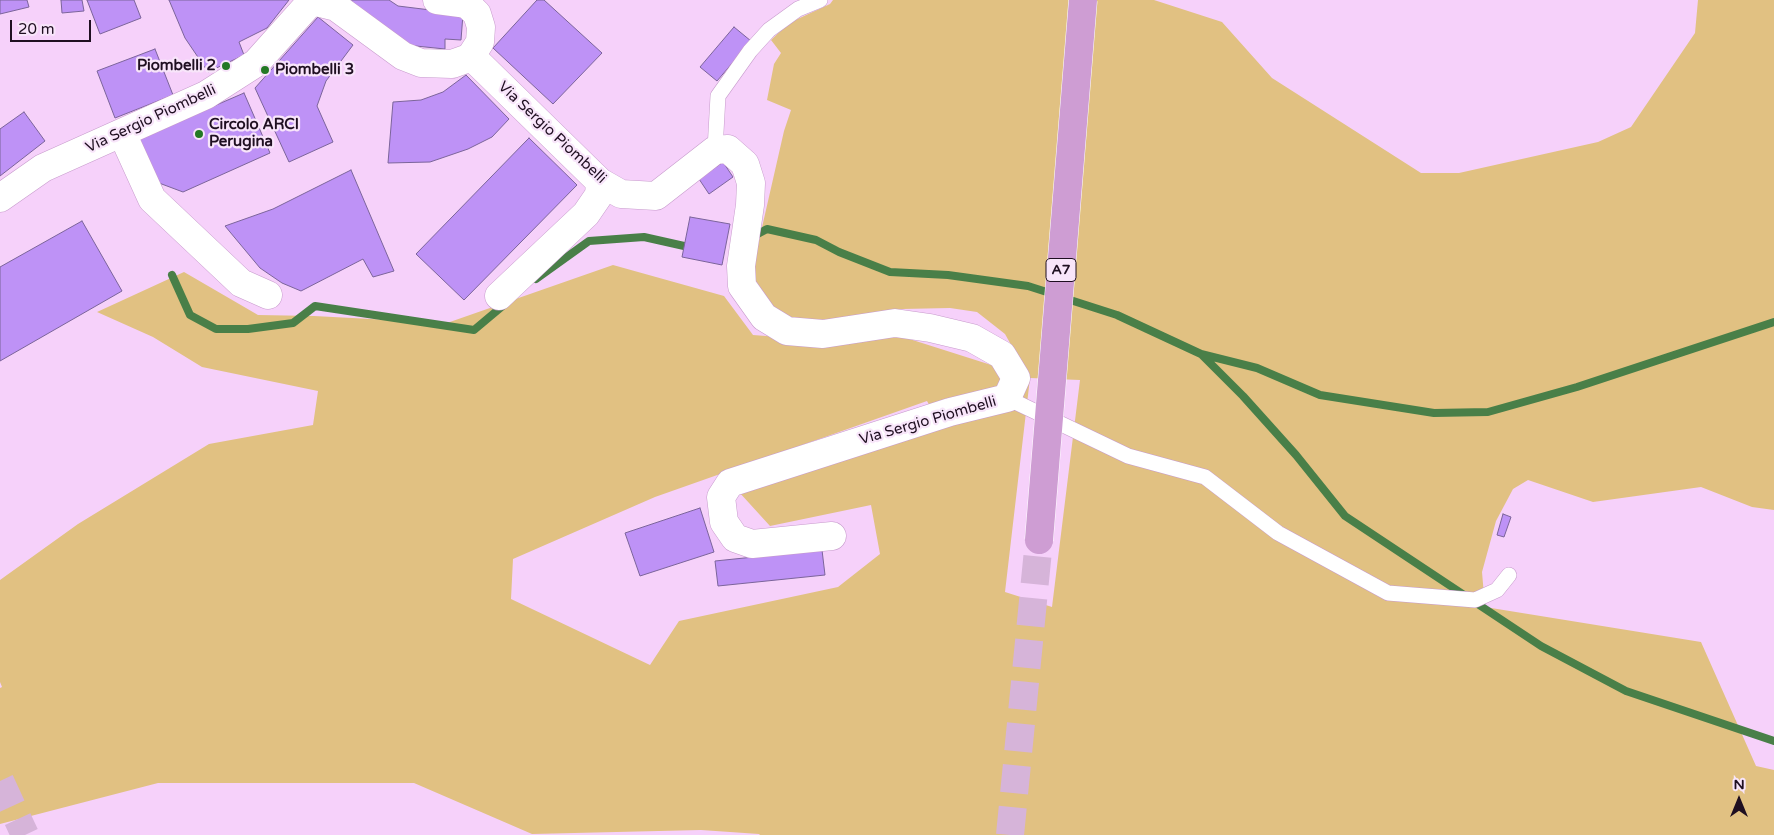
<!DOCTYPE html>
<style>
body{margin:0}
#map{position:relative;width:1774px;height:835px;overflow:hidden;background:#f6d1fa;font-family:"Varela Round",sans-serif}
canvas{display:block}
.north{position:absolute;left:1714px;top:775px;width:50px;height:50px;-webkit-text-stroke:4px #f8e5fa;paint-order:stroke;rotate:0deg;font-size:14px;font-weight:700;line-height:20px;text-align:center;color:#1f0f21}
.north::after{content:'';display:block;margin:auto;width:18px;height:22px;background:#1f0f21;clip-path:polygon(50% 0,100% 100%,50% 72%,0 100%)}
.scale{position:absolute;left:10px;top:20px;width:81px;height:22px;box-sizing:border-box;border:2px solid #1f0f21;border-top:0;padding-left:6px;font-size:15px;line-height:18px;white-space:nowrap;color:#1f0f21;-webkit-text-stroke:4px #f8e5fa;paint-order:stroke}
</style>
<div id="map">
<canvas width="1774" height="835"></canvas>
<div class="north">N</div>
<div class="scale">20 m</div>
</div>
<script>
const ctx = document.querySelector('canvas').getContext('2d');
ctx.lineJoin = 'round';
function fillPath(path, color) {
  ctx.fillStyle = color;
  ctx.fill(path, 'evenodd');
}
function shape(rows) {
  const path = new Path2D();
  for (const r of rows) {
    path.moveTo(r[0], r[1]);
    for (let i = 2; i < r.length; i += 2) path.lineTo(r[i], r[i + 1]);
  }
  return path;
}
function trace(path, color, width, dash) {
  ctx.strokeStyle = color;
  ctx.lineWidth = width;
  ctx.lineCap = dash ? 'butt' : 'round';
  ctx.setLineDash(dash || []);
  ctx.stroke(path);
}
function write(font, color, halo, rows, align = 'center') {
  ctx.font = font + ' "Varela Round",sans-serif';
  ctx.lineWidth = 4.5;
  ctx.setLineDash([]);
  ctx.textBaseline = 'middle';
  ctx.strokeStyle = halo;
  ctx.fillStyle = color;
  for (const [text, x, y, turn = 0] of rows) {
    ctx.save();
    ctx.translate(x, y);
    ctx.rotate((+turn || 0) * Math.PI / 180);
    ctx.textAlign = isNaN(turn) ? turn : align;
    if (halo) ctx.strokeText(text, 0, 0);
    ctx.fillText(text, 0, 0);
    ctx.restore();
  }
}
const green = shape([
 [833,0,1154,0,1222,22,1272,78,1421,173,1459,173,1598,142,1631,127,1695,33,1698,0,1774,0,1774,510,1752,507,1701,487,1593,502,1528,480,1513,489,1496,521,1482,572,1485,607,1701,642,1756,766,1774,770,1774,835,760,835,759,834,701,830,532,834,414,783,158,783,0,824,0,688,2,687,0,682,0,580,78,524,209,444,313,425,318,391,202,367,153,337,97,312,184,272,258,315,314,316,447,323,613,265,724,296,753,335,818,340,900,336,1029,377,1005,334,977,312,950,308,902,309,822,321,794,319,767,307,750,280,784,131,791,110,767,100,774,64,781,53,771,40,789,23,830,4],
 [1030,378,1080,380,1052,607,1005,592],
 [927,401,941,427,739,492,770,526,871,505,880,554,838,587,679,621,650,665,511,599,513,559,655,497]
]);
const stream = shape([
 [752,237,767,229,816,240,839,252,890,272,948,275,1028,286,1053,294],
 [172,275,190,315,216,329,248,329,293,323,315,306,474,330,505,304],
 [536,279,589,241,644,237,693,248],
 [1064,298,1117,315,1201,354,1243,396,1296,455,1345,516,1541,646,1626,691,1774,741],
 [1201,354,1257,368,1320,395,1434,413,1488,412,1577,387,1774,322]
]);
const building = shape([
 [0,0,27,0,29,7,0,14,0,0],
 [61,0,82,0,84,11,62,13,61,0],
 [87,0,134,0,141,18,100,34,87,0],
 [169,0,289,0,267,28,239,42,244,55,208,72,185,38,169,0],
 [350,0,389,0,398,6,463,14,461,40,445,39,445,49,406,45,350,0],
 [537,0,544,0,602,53,553,104,493,48,537,0],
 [318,17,353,45,326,81,317,106,333,142,289,162,255,88,318,17],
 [734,27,751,41,717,81,700,67,734,27],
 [155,49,173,95,115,118,97,71,155,49],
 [466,75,509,119,492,137,468,149,430,162,388,163,393,102,421,100,443,92,466,75],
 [244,93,270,153,183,192,159,183,138,139,244,93],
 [24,112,45,141,0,176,0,129,24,112],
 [529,138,577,185,464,300,416,254,529,138],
 [723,162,733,177,709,194,699,179,723,162],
 [351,170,394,271,373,277,363,259,301,291,282,283,260,268,225,226,273,209,351,170],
 [690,217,730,224,722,265,682,257,690,217],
 [82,221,122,291,0,361,0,267,82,221],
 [700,508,714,552,640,576,625,533,700,508],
 [1503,514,1511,517,1504,537,1497,535,1503,514],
 [822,550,825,575,718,586,715,561,822,550]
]);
const motorwayTunnel = shape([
 [0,781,25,835],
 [1010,835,1039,540]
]);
const service = shape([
 [715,150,718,96,750,51,769,30,798,9,820,0],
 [1007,398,1128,456,1205,477,1278,533,1388,593,1475,600,1497,590,1509,575]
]);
const minor = shape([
 [471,56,600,182,621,194,656,196,715,150,728,149,745,164,751,183,750,205,741,266,742,286,764,317,787,331,823,334,895,323,930,328,972,338,1002,355,1016,378,1007,398,950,412,730,483,721,497,724,522,735,538,752,544,832,536],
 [122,133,152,199,241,283,268,295],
 [0,198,43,168,206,95,256,63,308,5,316,2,336,7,403,56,421,63,452,64,466,59,471,56,480,42,481,27,477,14,468,5,460,3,437,0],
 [499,296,586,214,599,195,600,182]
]);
const motorwayBridge = shape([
 [1039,540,1083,0]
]);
const markers = [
 [226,66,5,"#237925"],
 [265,70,5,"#237925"],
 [199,134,5,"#237925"]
];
const shields = [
 [1061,270,30]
];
const shieldNames = [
 ["A7",1061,270]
];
const poiNames = [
 ["Piombelli 2",216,66,"right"],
 ["Piombelli 3",275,70],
 ["Circolo ARCI",209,125],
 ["Perugina",209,142]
];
const streetNames = [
 ["Via Sergio Piombelli",151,119,-25],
 ["Via Sergio Piombelli",552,133,43],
 ["Via Sergio Piombelli",928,421,-16]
];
fillPath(green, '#e1c182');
trace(stream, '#497f48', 8);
fillPath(building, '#be92f6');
trace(building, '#7b649a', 1);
trace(motorwayTunnel, '#d6b4d9', 28, [28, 14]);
trace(service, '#c79bcc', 16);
trace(minor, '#c79bcc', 29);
trace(service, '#fff', 15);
trace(minor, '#fff', 28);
trace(motorwayBridge, '#fff', 29, []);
trace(motorwayBridge, '#ce9dd3', 28);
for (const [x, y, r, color] of markers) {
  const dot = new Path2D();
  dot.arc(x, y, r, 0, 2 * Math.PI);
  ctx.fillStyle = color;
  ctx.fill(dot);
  trace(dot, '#f8e5fa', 2);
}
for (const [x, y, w] of shields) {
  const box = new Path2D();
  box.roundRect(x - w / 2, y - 11.5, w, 23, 4);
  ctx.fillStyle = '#f8e5fa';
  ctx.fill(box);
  trace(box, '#1f0f21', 1);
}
write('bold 14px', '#1f0f21', null, shieldNames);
write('bold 15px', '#1f0f21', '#f8e5fa', poiNames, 'left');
write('15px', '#1f0f21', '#f8e5fa', streetNames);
</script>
